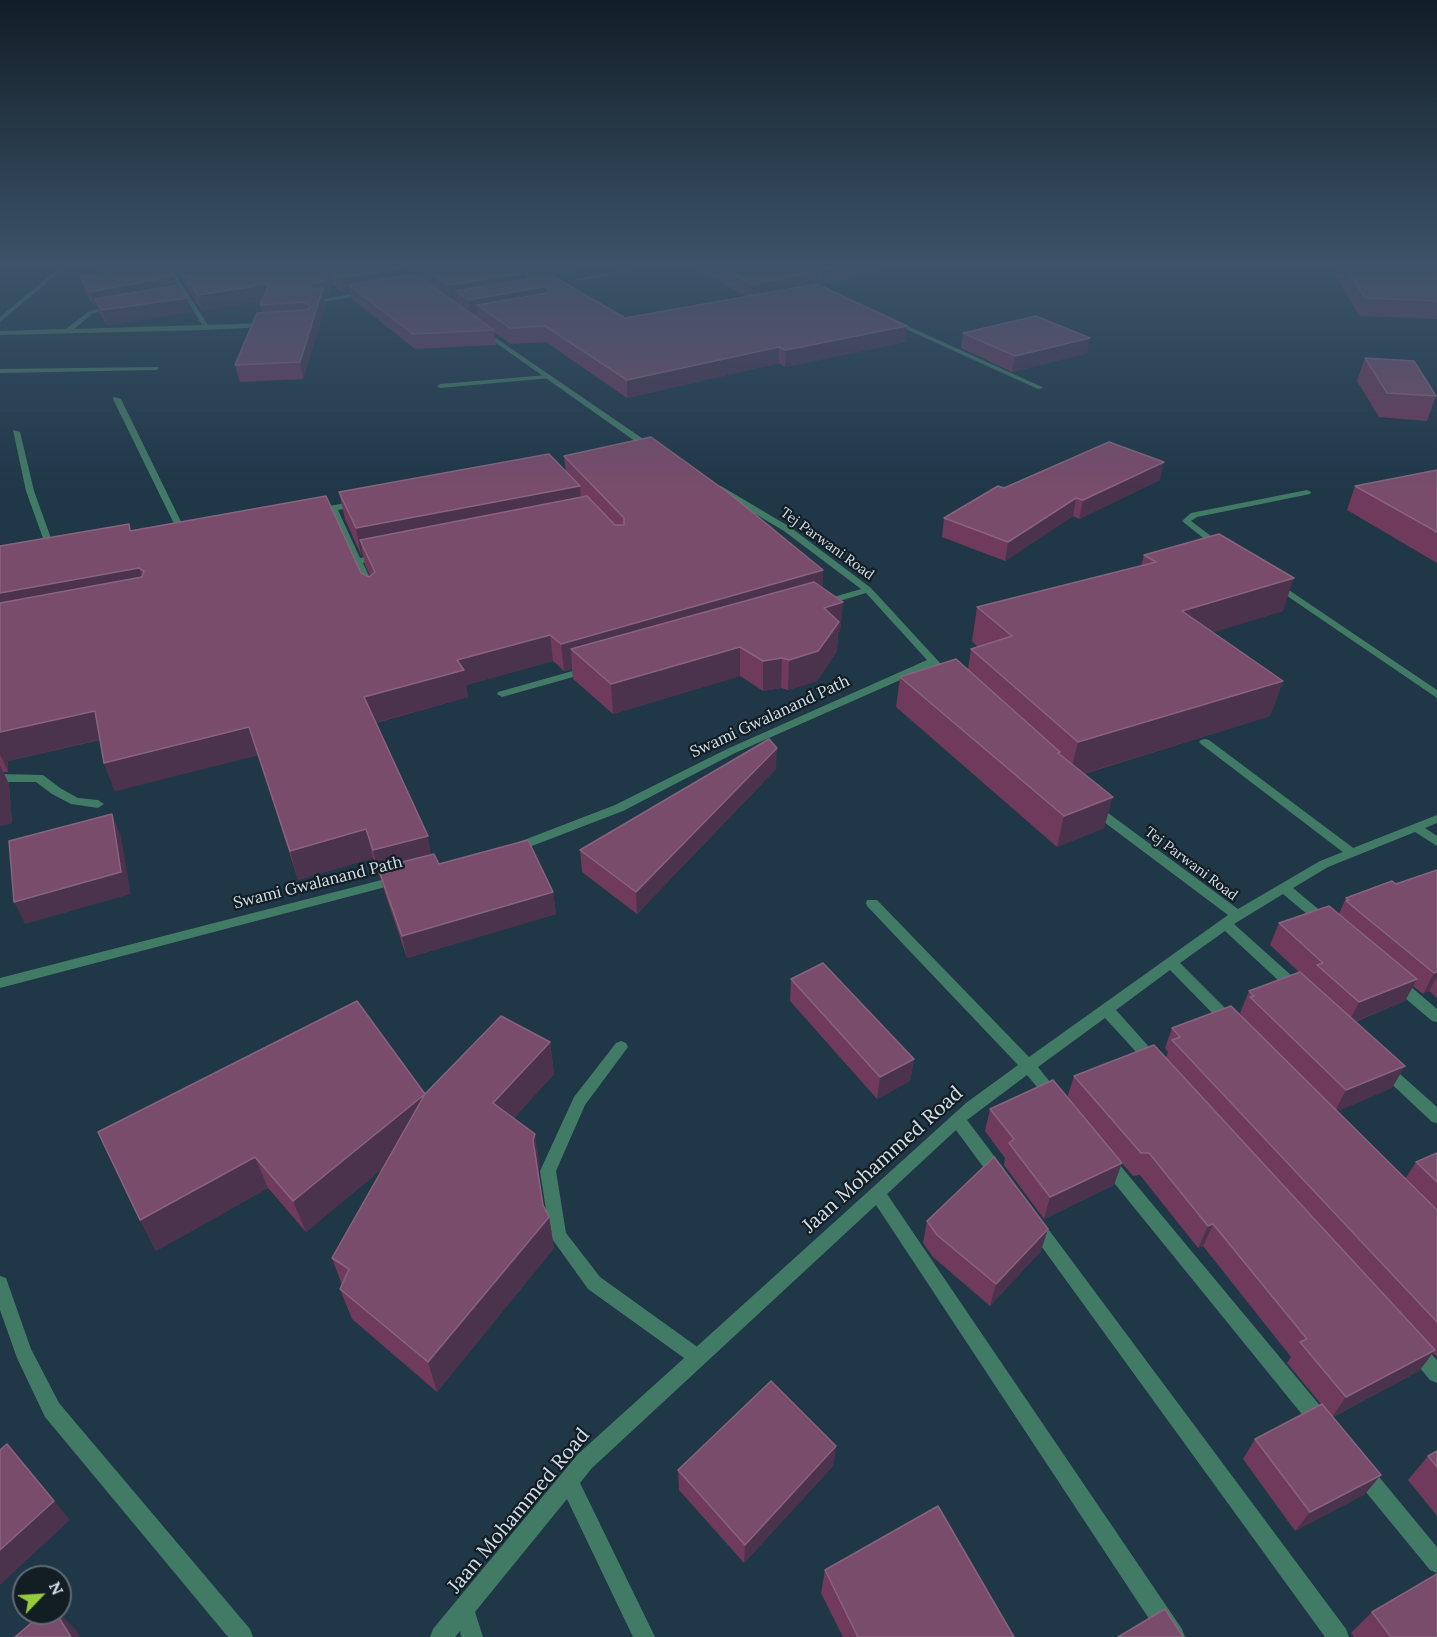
<!DOCTYPE html>
<style>
body{margin:0}
#map{position:relative;width:1437px;height:1637px;overflow:hidden;background:#1f3747;font-family:Lora,serif}
canvas{display:block}
.north{position:absolute;left:12px;top:1565px;width:60px;height:60px;box-sizing:border-box;background:#131d24;border:2px solid #5f6b74;border-radius:50%;rotate:65deg;font-size:16px;font-weight:700;line-height:24px;text-align:center;color:#d2e0eb}
.north::after{content:'';display:block;margin:auto;width:21px;height:27px;background:#94cc3b;clip-path:polygon(50% 0,100% 100%,50% 72%,0 100%)}
</style>
<div id="map">
<canvas width="1437" height="1637"></canvas>
<div class="north">N</div>
</div>
<script>
const ctx = document.querySelector('canvas').getContext('2d');
ctx.lineJoin = 'round';
function shape(rows) {
  const path = new Path2D();
  for (const r of rows) {
    path.moveTo(r[0], r[1]);
    for (let i = 2; i < r.length; i += 2) path.lineTo(r[i], r[i + 1]);
  }
  return path;
}
function fillPath(path, color) {
  ctx.fillStyle = color;
  ctx.fill(path, 'evenodd');
}
function trace(path, color, width, dash) {
  ctx.strokeStyle = color;
  ctx.lineWidth = width;
  ctx.lineCap = dash ? 'butt' : 'round';
  ctx.setLineDash(dash || []);
  ctx.stroke(path);
}
function write(font, color, halo, rows, align = 'center') {
  ctx.font = font + ' Lora,serif';
  ctx.lineWidth = 4.5;
  ctx.setLineDash([]);
  ctx.textBaseline = 'middle';
  ctx.strokeStyle = halo;
  ctx.fillStyle = color;
  for (const [text, x, y, turn = 0] of rows) {
    ctx.save();
    ctx.translate(x, y);
    ctx.rotate((+turn || 0) * Math.PI / 180);
    ctx.textAlign = isNaN(turn) ? turn : align;
    if (halo) ctx.strokeText(text, 0, 0);
    ctx.fillText(text, 0, 0);
    ctx.restore();
  }
}
const lane = shape([
 [658,264,668,264,578,281,575,279,658,264],
 [62,265,67,266,0,322,0,317,62,265],
 [365,291,367,294,317,303,314,301,365,291],
 [548,375,551,377,550,378,440,388,437,386,440,384,548,375],
 [1307,490,1311,492,1310,494,1197,517,1191,521,1223,545,1223,549,1217,549,1182,521,1191,513,1307,490],
 [1277,582,1437,690,1437,698,1274,587,1272,585,1277,582],
 [1205,739,1209,740,1356,850,1358,853,1356,856,1348,856,1201,744,1199,742,1201,740,1205,739],
 [0,774,43,775,60,788,78,798,98,800,104,804,98,808,71,804,52,794,36,782,0,782,0,774],
 [621,1041,626,1043,628,1047,585,1105,556,1171,566,1233,600,1277,703,1351,706,1357,703,1363,697,1366,691,1363,588,1289,550,1236,540,1171,574,1097,616,1043,621,1041]
]);
const street = shape([
 [78,264,115,264,112,266,0,270,0,266,78,264],
 [164,264,169,264,208,325,266,323,269,325,266,327,207,330,0,335,0,331,66,329,88,312,112,304,114,307,92,314,74,329,202,325,164,264],
 [892,319,1042,387,1043,388,1038,389,890,322,892,319],
 [484,330,655,447,655,451,649,451,482,333,482,331,484,330],
 [158,367,159,368,156,370,0,373,0,369,158,367],
 [114,397,121,399,187,534,186,536,179,534,113,399,114,397],
 [13,430,20,432,34,491,56,552,55,554,52,555,48,552,26,491,13,430],
 [715,486,721,486,790,527,871,588,952,676,951,678,943,678,932,666,735,753,623,811,519,851,511,851,509,848,511,845,615,805,727,749,927,660,866,593,823,606,820,605,820,601,861,589,784,531,715,490,715,486],
 [357,501,361,504,360,506,338,510,360,558,379,554,383,557,363,563,375,589,370,592,365,589,330,511,318,514,314,511,318,508,357,501],
 [587,667,591,668,592,670,591,672,502,697,497,694,498,692,587,667],
 [1096,806,1100,807,1238,909,1320,861,1437,815,1437,823,1425,828,1437,836,1437,846,1415,832,1328,867,1293,888,1329,918,1331,921,1329,924,1319,924,1283,894,1234,924,1302,985,1304,989,1302,993,1297,994,1292,993,1225,931,1180,963,1236,1019,1238,1023,1236,1027,1231,1029,1226,1027,1170,970,1116,1010,1159,1058,1161,1062,1159,1066,1154,1068,1149,1066,1105,1018,1038,1067,1058,1092,1061,1096,1058,1100,1053,1102,1048,1100,1027,1075,967,1120,1004,1169,1006,1174,1004,1179,998,1181,992,1179,956,1130,887,1194,1182,1629,1185,1637,1161,1637,876,1205,592,1468,580,1483,655,1637,633,1637,567,1499,475,1612,483,1637,461,1637,460,1631,455,1637,430,1637,433,1629,578,1454,966,1103,1018,1065,867,906,866,903,867,900,877,900,1029,1057,1228,915,1092,813,1090,810,1092,807,1096,806],
 [397,876,401,877,403,880,401,883,0,988,0,978,397,876],
 [1397,978,1402,979,1437,1009,1437,1022,1432,1021,1392,987,1390,983,1392,979,1397,978],
 [1385,1063,1390,1065,1437,1107,1437,1123,1432,1122,1380,1073,1378,1069,1380,1065,1385,1063],
 [1108,1156,1114,1158,1327,1414,1330,1421,1327,1428,1320,1431,1313,1428,1102,1168,1100,1163,1102,1158,1108,1156],
 [1037,1219,1043,1222,1346,1629,1349,1637,1325,1637,1031,1232,1029,1227,1031,1222,1037,1219],
 [0,1276,6,1278,31,1349,59,1403,250,1629,253,1637,228,1637,45,1417,17,1358,0,1310,0,1276],
 [1416,1341,1422,1344,1437,1360,1437,1383,1430,1380,1410,1356,1407,1350,1410,1344,1416,1341],
 [1363,1463,1370,1466,1437,1547,1437,1573,1430,1570,1356,1480,1353,1473,1356,1466,1363,1463]
]);
const wall = shape([
 [95,264,166,264,174,276,177,285,191,312,107,325,100,314,97,307,95,307,85,292,80,277,100,274,96,269],
 [171,264,620,264,551,275,625,318,746,296,686,264,885,264,884,273,822,285,809,280,809,285,906,342,785,367,779,363,627,398,546,342,511,344,494,332,496,345,415,349,352,299,350,292,344,293,332,284,328,296,324,297,326,304,303,379,240,382,235,365,262,313,260,305,262,301,202,311],
 [407,270,412,274,407,275],
 [1329,264,1437,264,1437,319,1359,316],
 [963,333,1087,353,1012,372,961,348],
 [1365,358,1436,396,1427,421,1379,417,1357,381],
 [564,456,823,570,822,588,843,602,840,631,838,632,837,651,817,681,788,690,781,688,763,691,740,676,613,714,573,679,572,669,564,671,553,661,466,685,468,697,376,723,431,855,439,864,553,892,556,914,407,958,384,890,381,878,380,878,373,858,298,880,258,755,115,791,104,763,100,740,8,761,8,772,3,772,9,784,12,823,0,826,0,546,129,524,131,531,361,573,369,577,370,576,365,565,363,555,361,555,345,519,339,492,566,472],
 [1437,470,1437,563,1347,510,1355,486],
 [1160,480,1079,519,1073,516,1005,561,942,537,944,518,1004,488],
 [1144,555,1283,611,1213,632,1283,681,1270,716,1084,774,1104,828,1057,847,896,707,900,677,968,669,971,649,978,647,972,641,977,607,1141,566],
 [776,769,637,914,582,872,580,850],
 [1437,870,1437,998,1429,991,1423,994,1413,986,1405,1001,1355,1022,1392,1088,1337,1111,1405,1179,1416,1162,1437,1153,1437,1357,1433,1353,1419,1371,1333,1417,1365,1494,1295,1531,1243,1459,1255,1439,1321,1404,1287,1363,1291,1357,1203,1246,1198,1248,1140,1175,1133,1176,1105,1143,1114,1185,1044,1219,1004,1165,1005,1158,985,1131,990,1109,1067,1098,1074,1076,1166,1058,1168,1052,1165,1048,1172,1028,1241,1017,1242,1016,1240,1013,1249,991,1299,972,1270,945,1279,923,1339,914,1346,898,1396,884],
 [791,979,914,1059,910,1081,877,1099,790,1001],
 [550,1042,554,1074,514,1118,540,1166,538,1171,543,1206,549,1217,554,1248,437,1392,352,1319,340,1289,342,1285,332,1258,383,1168,306,1232,268,1188,156,1251,140,1220,98,1132,425,1094],
 [927,1221,1041,1251,990,1306,933,1257,923,1243],
 [836,1446,833,1466,744,1563,679,1490,678,1470],
 [1437,1451,1437,1516,1408,1480,1428,1456],
 [825,1570,1014,1637,843,1637,821,1593],
 [1372,1612,1437,1637,1354,1637,1351,1633]
]);
const shadedWall = shape([
 [412,264,484,264,419,266,420,274,413,275],
 [531,264,620,264,533,278],
 [858,264,885,264,884,273,822,285,822,270],
 [406,267,408,282,349,285,350,292,344,293,341,278],
 [329,269,332,284,328,296,324,297,326,304,303,379,300,362,312,300,309,284],
 [527,273,529,288,456,291,457,299,450,301,448,285],
 [810,273,809,288,751,299,752,284],
 [174,276,178,291,95,299,97,307,95,307,90,292],
 [269,284,272,299,202,311,198,295],
 [548,286,549,302,477,305,478,314,471,315,469,300],
 [187,298,191,312,107,325,102,310],
 [907,326,906,342,785,367,786,350],
 [1090,338,1087,353,1012,372,1015,356],
 [779,347,779,363,627,398,627,380],
 [1164,462,1160,480,1079,519,1083,500],
 [580,486,582,513,360,540,363,555,361,555,356,528],
 [1076,498,1073,516,1005,561,1008,542],
 [139,568,148,593,0,621,0,593],
 [823,570,822,596,571,649,572,669,564,671,561,644],
 [1294,578,1283,611,1173,645,1182,611],
 [843,602,840,631,838,632,837,651,817,681,788,690,789,660,824,608],
 [550,635,553,661,466,685,468,697,370,724,364,697,457,660],
 [740,647,740,676,613,714,611,684],
 [782,658,781,688,763,691,763,661],
 [1283,681,1270,716,1069,778,1078,742],
 [95,711,106,738,8,761,8,772,0,754,0,732],
 [249,727,258,755,115,791,104,763],
 [777,748,776,769,637,914,636,892],
 [0,765,9,784,12,823,0,826],
 [1113,797,1104,828,1057,847,1064,816],
 [112,814,121,836,131,894,25,924,14,902],
 [366,829,373,858,298,880,290,851],
 [428,836,433,865,378,868,381,878,380,878,373,850],
 [553,892,556,914,407,958,402,936],
 [1437,972,1437,977,1429,991,1423,994,1434,973],
 [1417,979,1405,1001,1348,1024,1359,1002],
 [550,1042,554,1074,499,1135,493,1103],
 [914,1059,910,1081,877,1099,880,1077],
 [1405,1066,1392,1088,1334,1113,1346,1090],
 [425,1094,433,1126,306,1232,293,1201],
 [535,1134,540,1166,538,1171,545,1221,549,1217,554,1248,437,1392,428,1362],
 [255,1157,268,1188,156,1251,140,1220],
 [1122,1163,1114,1185,1044,1219,1050,1197],
 [1213,1224,1203,1246,1198,1248,1208,1226],
 [1048,1229,1041,1251,990,1306,996,1284],
 [1435,1350,1419,1371,1332,1417,1346,1397],
 [7,1444,70,1520,0,1585,0,1550],
 [836,1446,833,1466,744,1563,745,1545],
 [1381,1475,1365,1494,1295,1531,1310,1512],
 [56,1613,59,1613,77,1631,80,1637,71,1637]
]);
const building = shape([
 [98,264,166,264,174,276,90,292,80,277,105,273,98,264],
 [177,264,279,264,286,270,295,268,294,265,292,264,402,264,406,267,341,278,329,269,325,281,309,284,313,289,323,288,300,362,235,365,257,313,306,310,311,307,306,302,260,305,269,284,198,295,177,264],
 [432,264,532,264,625,318,817,284,907,326,786,350,779,347,627,380,545,326,510,328,477,305,548,293,548,286,469,300,456,291,528,279,527,273,448,285,419,266,432,264],
 [713,264,789,264,810,273,752,284,713,264],
 [807,264,858,264,822,270,807,264],
 [1344,264,1437,264,1437,301,1365,298,1344,264],
 [415,274,494,330,413,334,349,285,415,274],
 [179,285,187,298,102,310,95,299,179,285],
 [1036,316,1090,338,1015,356,963,333,1036,316],
 [1365,358,1414,361,1436,396,1387,393,1365,358],
 [651,437,730,494,823,570,561,644,550,635,457,660,464,670,364,697,428,836,373,850,366,829,290,851,249,727,104,763,95,711,0,732,0,603,142,577,144,571,139,568,0,593,0,546,129,524,130,531,326,496,361,573,369,577,375,572,360,540,587,496,615,525,624,525,624,518,564,456,651,437],
 [1109,442,1164,462,1083,500,1076,498,1008,542,944,518,998,486,1004,488,1109,442],
 [549,454,580,486,356,528,339,492,549,454],
 [1437,470,1437,532,1355,486,1437,470],
 [1219,534,1294,578,1182,611,1283,681,1078,742,971,649,1012,636,977,607,1156,562,1144,555,1219,534],
 [814,582,843,602,824,608,839,622,818,651,789,660,782,658,763,661,740,647,611,684,571,649,814,582],
 [956,659,1060,752,1058,753,1113,797,1064,816,900,677,956,659],
 [769,739,777,748,636,892,580,850,769,739],
 [112,814,121,872,14,902,9,841,112,814],
 [528,840,553,892,402,936,378,868,434,854,439,864,528,840],
 [1437,870,1437,972,1434,973,1346,901,1349,900,1346,898,1392,881,1396,884,1437,870],
 [1329,906,1417,979,1359,1002,1317,965,1323,963,1279,923,1329,906],
 [823,963,914,1059,880,1077,791,979,823,963],
 [1300,972,1405,1066,1346,1090,1250,997,1254,996,1249,991,1300,972],
 [357,1001,425,1094,501,1016,550,1042,493,1103,535,1134,533,1140,543,1205,549,1217,428,1362,340,1289,349,1269,332,1258,425,1094,293,1201,255,1157,140,1220,98,1132,357,1001],
 [1231,1006,1437,1210,1437,1322,1172,1040,1180,1037,1172,1028,1231,1006],
 [1154,1045,1435,1350,1346,1397,1300,1342,1307,1339,1213,1224,1208,1226,1149,1153,1141,1153,1074,1076,1154,1045],
 [1053,1080,1122,1163,1050,1197,1009,1143,1014,1139,990,1109,1053,1080],
 [1437,1153,1437,1182,1416,1162,1437,1153],
 [994,1157,1048,1229,996,1284,937,1235,927,1221,994,1157],
 [771,1381,836,1446,745,1545,678,1470,771,1381],
 [1322,1404,1381,1475,1310,1512,1255,1439,1322,1404],
 [7,1444,54,1501,0,1550,0,1450,7,1444],
 [1437,1451,1437,1467,1428,1456,1437,1451],
 [938,1506,1014,1637,858,1637,825,1570,938,1506],
 [1437,1574,1437,1637,1391,1637,1372,1612,1437,1574],
 [1165,1609,1183,1637,1118,1637,1165,1609],
 [43,1613,56,1613,71,1637,15,1637,43,1613]
]);
const farStreetnames = [
 ["Tej Parwani Road",827,544,36],
 ["Tej Parwani Road",1191,864,37]
];
const streetNames = [
 ["Swami Gwalanand Path",770,717,-25],
 ["Swami Gwalanand Path",318,883,-14]
];
const nearStreetnames = [
 ["Jaan Mohammed Road",883,1160,-42],
 ["Jaan Mohammed Road",519,1511,-50]
];
fillPath(lane, '#427b65');
fillPath(street, '#427b65');
fillPath(wall, '#6f3a5c');
fillPath(shadedWall, '#4b324d');
fillPath(building, '#7a4c6b');
trace(building, '#88637f', 1.5);
const sky = ctx.createLinearGradient(0, 0, 0, 493);
sky.addColorStop(0, '#111e27');
sky.addColorStop(0.54, '#3c5369');
sky.addColorStop(1, '#3c536900');
ctx.fillStyle = sky;
ctx.fillRect(0, 0, 1437, 493);
write('14px', '#d2e0eb', '#131d24', farStreetnames);
write('16px', '#d2e0eb', '#131d24', streetNames);
write('20px', '#d2e0eb', '#131d24', nearStreetnames);
</script>
